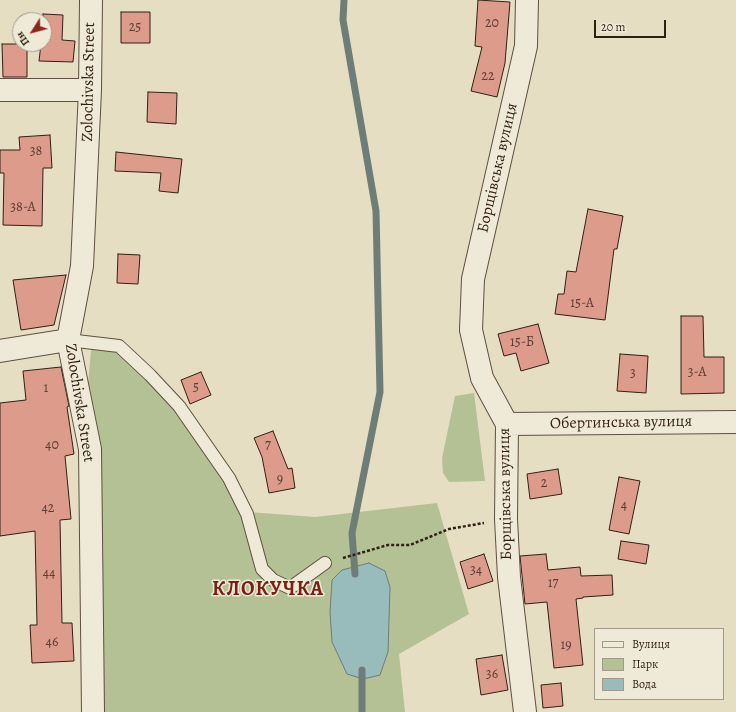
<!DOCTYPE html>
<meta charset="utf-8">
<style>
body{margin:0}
#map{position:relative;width:736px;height:712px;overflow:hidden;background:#e6dec3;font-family:Alegreya,serif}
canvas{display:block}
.legend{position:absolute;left:594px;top:628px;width:130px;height:72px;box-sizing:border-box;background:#efead8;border:1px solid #a3998a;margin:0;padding:5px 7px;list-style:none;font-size:12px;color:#321f14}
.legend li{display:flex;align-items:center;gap:8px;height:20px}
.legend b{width:20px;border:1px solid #a3998a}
.north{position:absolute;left:12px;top:12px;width:40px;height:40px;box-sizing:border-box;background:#efead8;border:1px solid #a3998a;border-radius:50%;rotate:234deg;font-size:11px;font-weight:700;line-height:16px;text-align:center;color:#321f14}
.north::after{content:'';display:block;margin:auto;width:14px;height:18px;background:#8f2418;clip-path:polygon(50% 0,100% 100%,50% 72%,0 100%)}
.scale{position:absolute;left:594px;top:20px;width:72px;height:18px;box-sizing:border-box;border:2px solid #321f14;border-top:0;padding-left:5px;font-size:12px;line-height:14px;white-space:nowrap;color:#321f14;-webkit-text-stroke:3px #efead8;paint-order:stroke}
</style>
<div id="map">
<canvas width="736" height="712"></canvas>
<ul class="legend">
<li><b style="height:5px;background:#efead8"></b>Вулиця</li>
<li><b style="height:11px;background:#b4c194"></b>Парк</li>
<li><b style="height:11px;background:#98bbbb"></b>Вода</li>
</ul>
<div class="north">Пн</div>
<div class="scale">20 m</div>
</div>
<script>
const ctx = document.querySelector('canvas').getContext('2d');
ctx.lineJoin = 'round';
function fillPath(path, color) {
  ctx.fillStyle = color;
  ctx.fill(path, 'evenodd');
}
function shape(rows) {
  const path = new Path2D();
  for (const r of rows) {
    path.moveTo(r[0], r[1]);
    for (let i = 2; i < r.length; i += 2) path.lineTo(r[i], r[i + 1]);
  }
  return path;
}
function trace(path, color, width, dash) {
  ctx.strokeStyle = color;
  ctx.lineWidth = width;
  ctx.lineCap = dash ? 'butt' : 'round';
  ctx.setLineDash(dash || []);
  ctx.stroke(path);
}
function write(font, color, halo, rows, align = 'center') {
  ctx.font = font + ' Alegreya,serif';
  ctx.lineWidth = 3;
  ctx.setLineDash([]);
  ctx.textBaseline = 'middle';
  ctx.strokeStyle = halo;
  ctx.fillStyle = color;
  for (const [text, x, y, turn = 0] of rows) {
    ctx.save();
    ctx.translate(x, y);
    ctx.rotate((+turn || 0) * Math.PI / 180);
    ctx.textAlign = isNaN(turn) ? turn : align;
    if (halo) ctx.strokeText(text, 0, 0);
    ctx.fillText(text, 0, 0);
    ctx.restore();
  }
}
const green = shape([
 [92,339,122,342,180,402,249,512,315,517,437,503,469,614,399,654,405,712,90,712,83,441],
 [369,563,340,656,332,642],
 [474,393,485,481,449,482,443,473,442,458,455,396]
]);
const water = shape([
 [369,563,385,571,390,587,388,652,380,675,363,679,347,674,332,642,330,612,332,580,342,570,369,563]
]);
const stream = shape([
 [344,0,343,20,376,211,380,392,352,533,355,574],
 [362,712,362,670]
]);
const building = shape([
 [478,0,510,2,505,63,497,97,471,91,482,47,475,46,478,0],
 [121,12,150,12,150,43,121,43,121,12],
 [43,14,63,15,62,40,75,41,73,62,39,61,41,44,44,44,43,14],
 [2,44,27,44,27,77,3,77,2,44],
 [148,92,177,93,176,124,147,122,148,92],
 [50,135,52,168,43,168,42,226,3,225,4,173,0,173,0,150,20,150,19,137,50,135],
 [116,152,182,159,178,193,159,191,161,173,115,171,116,152],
 [588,209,623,216,617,249,614,249,605,320,555,314,558,294,564,294,567,271,576,272,588,209],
 [118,254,140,255,138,284,117,283,118,254],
 [66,275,54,325,21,330,13,280,66,275],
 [681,316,703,316,704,357,724,357,724,393,681,394,681,316],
 [538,324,549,363,521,371,516,353,504,356,498,334,538,324],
 [620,354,648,356,646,393,617,391,620,354],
 [61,367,69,406,67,407,74,454,65,456,71,519,60,520,62,623,72,623,74,661,32,663,30,625,37,625,35,531,0,536,0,403,26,400,23,371,61,367],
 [201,372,211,395,190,404,181,380,201,372],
 [273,431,288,469,292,468,295,488,269,493,262,457,254,438,273,431],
 [558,469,562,494,530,499,527,474,558,469],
 [619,477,640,481,629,534,609,530,619,477],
 [621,541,649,545,646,564,618,559,621,541],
 [484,554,493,581,468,589,460,562,484,554],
 [546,554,548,570,580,567,581,576,612,575,613,595,583,597,583,598,576,599,583,665,554,668,547,602,525,604,520,556,546,554],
 [502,655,508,690,481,695,476,659,502,655],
 [561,683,563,706,543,708,541,685,561,683]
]);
const path = shape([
 [343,558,388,545,410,545,449,529,484,523]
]);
const service = shape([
 [68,340,119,346,150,375,179,406,229,478,247,514,262,569,273,580,290,588,325,563]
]);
const minor = shape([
 [91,0,90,90,82,266,68,340,90,449,93,712],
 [0,90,90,90],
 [0,351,68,340],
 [507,424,736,422],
 [525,712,509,577,506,519,507,424,482,378,471,330,473,279,526,46,527,0]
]);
const numberNames = [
 ["20",492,24],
 ["25",135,28],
 ["22",488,77],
 ["38",36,152],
 ["38-А",23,208],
 ["15-А",582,304],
 ["15-Б",522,343],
 ["3-А",697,373],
 ["3",633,374],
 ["5",196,388],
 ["1",46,389],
 ["40",52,446],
 ["7",268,446],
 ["9",280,480],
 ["2",544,484],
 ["4",624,506],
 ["42",48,509],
 ["34",476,571],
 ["44",49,574],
 ["17",553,584],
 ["46",52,643],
 ["19",566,646],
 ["36",492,675]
];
const streetNames = [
 ["Zolochivska Street",89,82,-89],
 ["Борщівська вулиця",498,168,-77],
 ["Zolochivska Street",79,403,81],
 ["Обертинська вулиця",621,423,-1],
 ["Борщівська вулиця",506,494,-91]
];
const districtNames = [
 ["КЛОКУЧКА",268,590]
];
fillPath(green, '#b4c194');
fillPath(water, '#98bbbb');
trace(water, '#6f7d78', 1);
trace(stream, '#6f7d78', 7);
fillPath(building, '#dd9b8c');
trace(building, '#321f14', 1);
trace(service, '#5f4f40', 14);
trace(minor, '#5f4f40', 24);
trace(path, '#321f14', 2.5, [3, 2]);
trace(service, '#efead8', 12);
trace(minor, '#efead8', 22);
write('14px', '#5d3e32', null, numberNames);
write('16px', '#321f14', '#efead8', streetNames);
ctx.letterSpacing = '1px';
write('bold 20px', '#7a1f14', '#efead8', districtNames);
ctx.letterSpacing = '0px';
</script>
